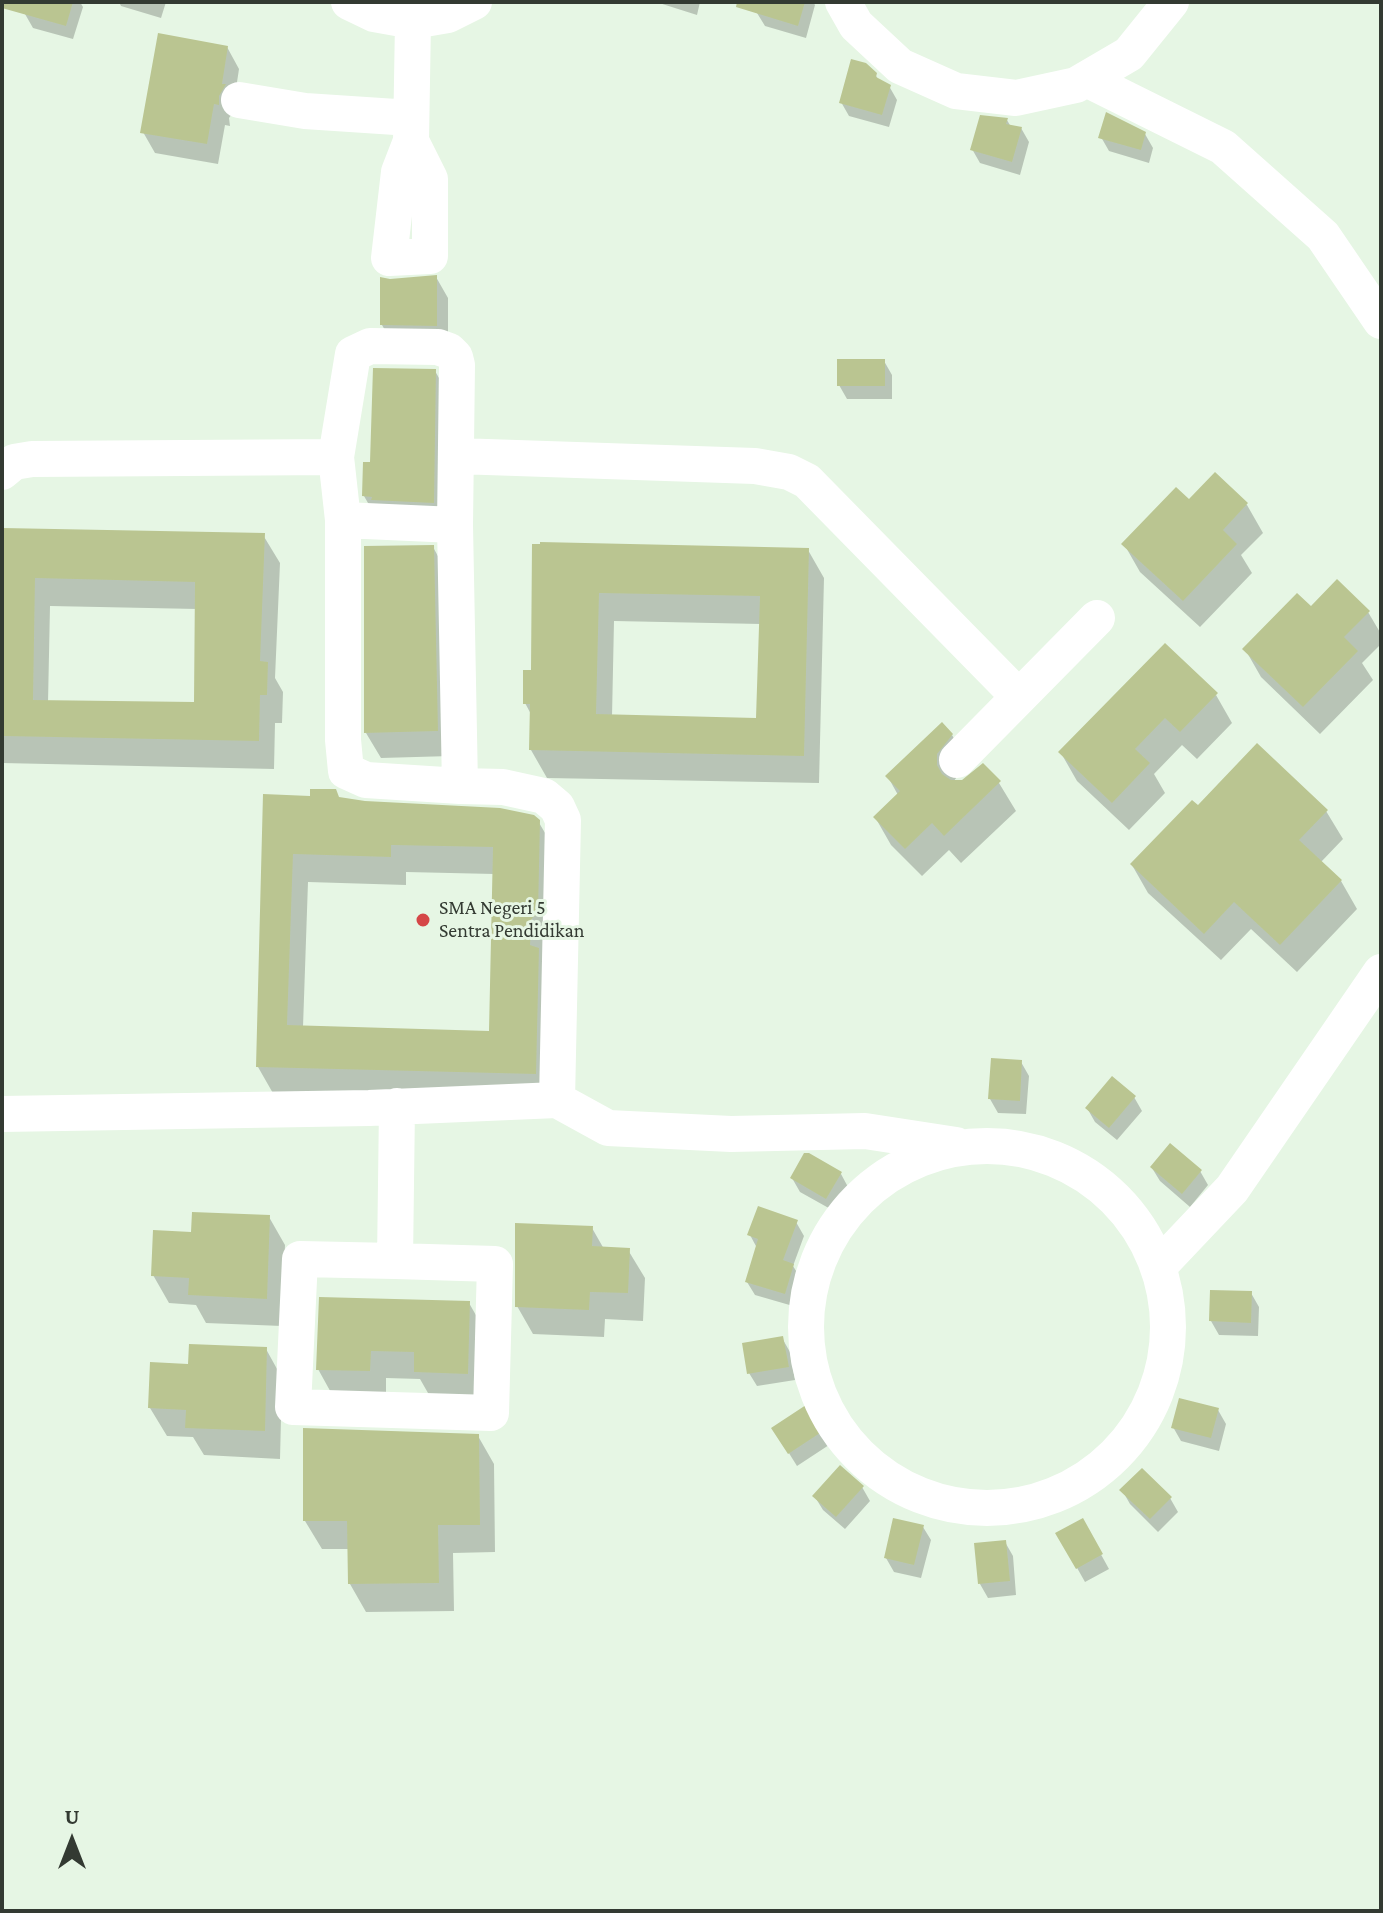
<!DOCTYPE html>
<style>
body{margin:0}
#map{position:relative;width:1383px;height:1913px;overflow:hidden;background:#e6f6e4;font-family:"Crimson Pro",serif}
canvas{display:block}
.frame{position:absolute;inset:0;border:4px solid #333a32;pointer-events:none}
.north{position:absolute;left:32px;top:1801px;width:80px;height:80px;-webkit-text-stroke:6px #e6f6e4;paint-order:stroke;rotate:0deg;font-size:22px;font-weight:700;line-height:32px;text-align:center;color:#333a32}
.north::after{content:'';display:block;margin:auto;width:28px;height:36px;background:#333a32;clip-path:polygon(50% 0,100% 100%,50% 72%,0 100%)}
</style>
<div id="map">
<canvas width="1383" height="1913"></canvas>
<div class="frame"></div>
<div class="north">U</div>
</div>
<script>
const ctx = document.querySelector('canvas').getContext('2d');
ctx.lineJoin = 'round';
function fillPath(path, color) {
  ctx.fillStyle = color;
  ctx.fill(path, 'evenodd');
}
function shape(rows) {
  const path = new Path2D();
  for (const r of rows) {
    if (r.length === 3) {
      path.moveTo(r[0] + r[2], r[1]);
      path.arc(r[0], r[1], r[2], 0, 2 * Math.PI);
      continue;
    }
    path.moveTo(r[0], r[1]);
    for (let i = 2; i < r.length; i += 2) path.lineTo(r[i], r[i + 1]);
  }
  return path;
}
function trace(path, color, width, dash) {
  ctx.strokeStyle = color;
  ctx.lineWidth = width;
  ctx.lineCap = dash ? 'butt' : 'round';
  ctx.setLineDash(dash || []);
  ctx.stroke(path);
}
function write(font, color, halo, rows, align = 'center') {
  ctx.font = font + ' "Crimson Pro",serif';
  ctx.lineWidth = 6;
  ctx.setLineDash([]);
  ctx.textBaseline = 'middle';
  ctx.strokeStyle = halo;
  ctx.fillStyle = color;
  for (const [text, x, y, turn = 0] of rows) {
    ctx.save();
    ctx.translate(x, y);
    ctx.rotate((+turn || 0) * Math.PI / 180);
    ctx.textAlign = isNaN(turn) ? turn : align;
    if (halo) ctx.strokeText(text, 0, 0);
    ctx.fillText(text, 0, 0);
    ctx.restore();
  }
}
const shadow = shape([
 [29,2,80,2,83,7,73,39,33,28,25,14],
 [119,2,166,2,161,18,121,6],
 [656,2,700,2,697,15],
 [760,2,813,2,815,5,806,38,765,26,757,13],
 [227,47,239,69,234,102,237,107,229,118,230,126,225,125,218,164,155,153,143,132],
 [875,74,879,81,889,86,897,100,889,127,849,116,841,102],
 [1007,120,1011,127,1021,128,1029,142,1020,175,980,163,972,149],
 [1145,134,1153,148,1149,163,1109,151,1101,137],
 [436,277,448,298,448,346,394,346,382,325,390,281],
 [884,361,892,375,892,399,847,399,839,385],
 [435,371,451,399,449,530,380,524,364,496,372,464],
 [1215,475,1247,505,1263,533,1241,555,1252,573,1200,627,1140,572,1124,544,1189,502],
 [2,530,263,535,280,563,275,678,283,692,282,723,275,723,274,769,2,763],
 [50,606,197,609,196,704,48,703],
 [534,546,808,550,824,578,819,783,547,778,531,750,532,716,525,703,533,673],
 [614,621,761,624,758,720,612,717],
 [433,547,447,573,451,756,381,758,366,733],
 [1311,609,1368,612,1381,634,1381,644,1362,663,1373,680,1320,734,1261,677,1245,649],
 [1216,695,1232,723,1197,759,1182,745,1154,774,1165,793,1129,830,1077,781,1061,753],
 [952,735,968,763,953,782,962,782,983,766,999,783,1016,811,961,863,949,850,922,876,891,845,875,817,898,795,888,777],
 [265,797,340,799,538,821,555,850,551,1101,274,1095,258,1067],
 [406,872,494,874,491,1034,303,1027,308,882,406,885],
 [1326,811,1343,839,1321,862,1341,881,1357,909,1297,972,1251,929,1221,960,1148,893,1132,865],
 [1021,1062,1029,1076,1026,1114,998,1113,990,1099],
 [1134,1097,1142,1111,1117,1140,1095,1122,1087,1108],
 [1152,1168,1200,1171,1208,1185,1190,1207,1160,1181],
 [841,1174,848,1187,834,1211,800,1192,792,1178],
 [269,1217,285,1245,282,1326,206,1323,196,1305,169,1303,153,1275,193,1234],
 [796,1222,804,1236,793,1266,801,1279,793,1306,755,1295,747,1282,757,1248,750,1235],
 [592,1228,604,1249,628,1250,645,1278,643,1321,605,1319,604,1337,533,1334,517,1306],
 [1251,1293,1259,1307,1258,1336,1219,1335,1211,1321],
 [469,1303,485,1331,483,1401,432,1400,420,1379,386,1378,386,1399,334,1398,318,1369],
 [782,1338,790,1352,795,1380,757,1386,749,1373],
 [266,1349,282,1378,280,1459,204,1455,193,1437,167,1436,150,1408,190,1366],
 [1218,1410,1226,1424,1219,1451,1181,1441,1173,1427],
 [822,1432,829,1445,797,1466,782,1442],
 [478,1436,494,1464,495,1552,453,1553,454,1611,366,1612,350,1584,350,1549,322,1549,305,1521],
 [862,1487,870,1501,845,1529,823,1510,815,1497],
 [1122,1490,1170,1498,1178,1512,1158,1532,1130,1504],
 [1082,1520,1109,1569,1085,1582,1058,1534],
 [923,1527,931,1540,921,1578,894,1572,886,1558],
 [1005,1542,1013,1556,1016,1595,988,1598,980,1584,977,1545]
]);
const building = shape([
 [2,2,73,2,66,26,2,8],
 [737,2,805,2,798,26,736,7],
 [158,33,228,46,222,84,226,84,219,96,219,105,214,104,207,144,140,133],
 [851,59,866,63,877,73,876,77,891,85,882,115,839,103],
 [1106,112,1146,132,1141,150,1098,138],
 [980,115,1008,118,1006,124,1022,127,1012,162,970,150],
 [437,275,437,326,380,325,380,277,390,279],
 [837,359,885,359,885,386,837,386],
 [373,368,436,369,434,503,371,500,372,497,362,496,363,462,370,462],
 [1215,472,1248,503,1223,530,1237,544,1183,601,1121,544,1176,487,1189,499],
 [2,528,265,533,260,661,268,662,267,695,260,695,259,741,2,736],
 [35,578,195,582,194,702,33,700],
 [540,542,809,548,804,756,529,750,530,704,523,704,523,670,531,670,532,544,540,544],
 [599,593,760,596,756,718,596,714],
 [434,545,438,731,364,733,364,546],
 [1337,579,1370,611,1344,637,1358,651,1303,707,1242,649,1297,593,1311,606],
 [1165,643,1218,693,1180,732,1165,718,1135,749,1150,763,1112,803,1058,752],
 [942,722,953,734,937,754,937,765,942,774,951,780,962,780,983,763,1001,781,944,836,932,823,905,849,873,817,900,791,885,776],
 [1257,743,1328,810,1299,840,1342,880,1280,945,1234,902,1204,934,1130,864,1192,800,1198,805],
 [310,789,336,789,339,797,365,801,500,808,534,815,540,820,538,914,532,918,530,945,539,948,536,1074,256,1067,263,794,310,796],
 [391,845,493,847,489,1031,287,1025,293,854,391,857],
 [991,1058,1022,1060,1020,1101,988,1099],
 [1112,1076,1136,1096,1109,1128,1085,1108],
 [1170,1143,1202,1170,1182,1194,1150,1167],
 [804,1153,809,1153,842,1172,826,1199,790,1178],
 [758,1206,798,1220,783,1260,794,1264,785,1294,745,1282,758,1239,747,1235],
 [192,1212,270,1215,267,1299,188,1295,189,1278,151,1276,153,1230,191,1232],
 [515,1223,593,1226,592,1246,630,1248,628,1293,590,1292,589,1310,515,1307],
 [1210,1290,1252,1291,1251,1323,1209,1321],
 [319,1297,470,1301,468,1374,414,1372,414,1352,371,1351,370,1371,316,1370],
 [783,1336,789,1367,747,1374,742,1343],
 [189,1344,267,1347,265,1431,185,1428,186,1410,148,1408,150,1362,188,1364],
 [1179,1398,1219,1408,1211,1438,1171,1428],
 [806,1405,823,1431,788,1454,771,1428],
 [303,1428,479,1434,480,1525,438,1525,439,1583,348,1584,347,1521,303,1521],
 [840,1465,864,1486,836,1517,812,1496],
 [1142,1468,1172,1497,1150,1519,1119,1490],
 [893,1518,924,1525,914,1565,884,1558],
 [1083,1518,1103,1554,1076,1569,1055,1533],
 [1006,1540,1010,1581,978,1584,974,1543]
]);
const minor = shape([
 [349,2,374,14,413,21,448,15,474,2],
 [843,2,856,25,900,66,956,91,1016,98,1076,85,1129,54,1171,2],
 [1086,79,1223,147,1323,236,1381,321],
 [239,100,305,111,411,118],
 [411,141,399,172,389,258,430,256,430,179,411,141,413,21],
 [457,456,755,466,789,472,807,481,1019,697],
 [2,472,14,462,32,459,336,457],
 [343,520,455,525],
 [957,760,1097,618],
 [460,786,455,525,457,365,455,357,449,351,438,347,370,346,353,354,336,457,343,520,343,740,346,771,366,780,460,786,503,787,544,796,557,807,563,820,557,1100],
 [2,1114,369,1108,557,1100,608,1128,731,1134,865,1131,956,1145],
 [987,1327,181],
 [395,1261,300,1259,293,1407,491,1413,495,1264,395,1261,397,1106],
 [1160,1265,1232,1189,1381,972]
]);
const markers = [
 [423,920,8,"#d54647"]
];
const poiNames = [
 ["SMA Negeri 5",439,908],
 ["Sentra Pendidikan",439,931]
];
fillPath(shadow, '#0003');
fillPath(building, '#bac591');
trace(minor, '#fff', 36);
for (const [x, y, r, color] of markers) {
  const dot = new Path2D();
  dot.arc(x, y, r, 0, 2 * Math.PI);
  ctx.fillStyle = color;
  ctx.fill(dot);
  trace(dot, '#e6f6e4', 3);
}
write('20px', '#333a32', '#e6f6e4', poiNames, 'left');
</script>
